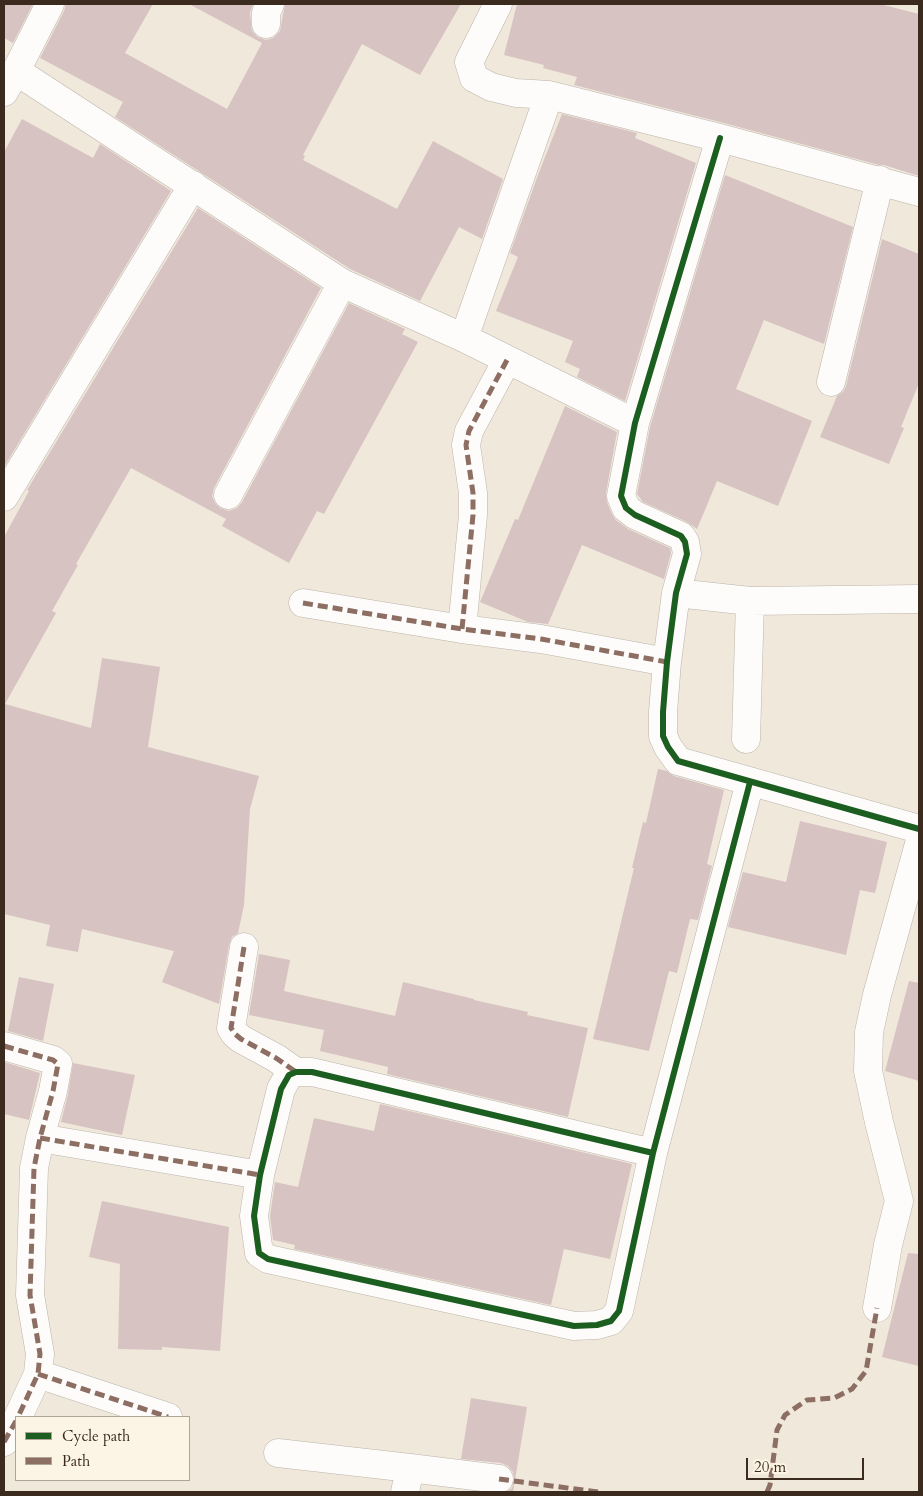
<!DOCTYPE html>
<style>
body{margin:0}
#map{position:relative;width:923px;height:1496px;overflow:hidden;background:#f0e8db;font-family:Cardo,serif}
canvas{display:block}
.frame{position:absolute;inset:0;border:5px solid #3b2a1e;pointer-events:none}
.legend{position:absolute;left:15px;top:1416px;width:175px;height:65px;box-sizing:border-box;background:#fcf5e5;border:1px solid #afa495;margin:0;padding:6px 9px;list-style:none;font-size:15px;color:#3b2a1e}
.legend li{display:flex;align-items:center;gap:10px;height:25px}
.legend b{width:25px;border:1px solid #afa495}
.scale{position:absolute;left:746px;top:1458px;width:118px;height:22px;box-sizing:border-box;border:2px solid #3b2a1e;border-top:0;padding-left:6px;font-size:15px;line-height:18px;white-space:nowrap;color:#3b2a1e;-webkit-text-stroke:4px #fcf5e5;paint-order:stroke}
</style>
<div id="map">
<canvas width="923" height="1496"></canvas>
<div class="frame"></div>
<ul class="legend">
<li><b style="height:6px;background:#1b5e20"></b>Cycle path</li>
<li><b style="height:6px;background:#8d6e63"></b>Path</li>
</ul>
<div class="scale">20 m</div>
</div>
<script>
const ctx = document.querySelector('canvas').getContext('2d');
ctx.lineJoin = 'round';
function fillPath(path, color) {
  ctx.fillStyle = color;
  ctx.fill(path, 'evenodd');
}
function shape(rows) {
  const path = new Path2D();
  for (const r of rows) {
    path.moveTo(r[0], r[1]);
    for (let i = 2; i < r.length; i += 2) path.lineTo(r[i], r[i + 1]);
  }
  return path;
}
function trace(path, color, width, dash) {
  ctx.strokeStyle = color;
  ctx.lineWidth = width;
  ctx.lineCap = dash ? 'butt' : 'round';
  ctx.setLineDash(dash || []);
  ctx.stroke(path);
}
const building = shape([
 [4,4,33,4,13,43,4,38],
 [66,4,153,4,125,53,227,109,262,43,189,4,253,4,250,13,252,31,258,37,266,40,273,38,280,31,285,4,461,4,420,75,362,44,303,155,305,156,303,160,397,209,433,141,503,179,482,239,459,227,420,301,350,269,115,117,123,102,40,58,64,11],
 [517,4,880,4,919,14,919,176,884,165,879,165,724,123,574,85,577,77,543,68,544,65,504,55],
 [562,114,637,133,635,138,696,163,625,401,577,377,580,369,565,362,573,341,496,311,518,257,510,253,538,175],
 [22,119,93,158,100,144,171,191,4,467,4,152],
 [725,175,853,227,824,344,764,320,736,389,812,421,778,506,717,481,697,529,687,522,643,502,637,494,650,427],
 [198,208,321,288,214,488,212,496,215,503,220,508,229,511,237,508,242,502,349,303,405,329,402,334,418,342,324,514,317,511,289,563,222,526,226,519,131,468,76,564,78,565,52,611,56,613,5,704,91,728,102,658,160,667,148,747,259,776,250,809,244,905,238,933,232,937,229,945,219,1004,162,982,174,951,82,929,78,952,46,946,50,925,4,914,4,537,29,491,27,490],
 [882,239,919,254,919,383,901,427,904,428,889,464,820,437,837,396,843,392,846,386],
 [565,406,617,432,606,493,607,502,612,514,616,520,628,529,670,548,671,553,664,579,582,545,548,624,528,622,480,602,515,519,518,520],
 [658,769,667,771,674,776,724,790,707,864,712,866,698,920,690,919,677,973,669,971,649,1051,593,1039,634,868,632,868,643,822,646,823],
 [800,821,887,842,875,893,860,890,846,955,728,927,743,872,786,882],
 [259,954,290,960,284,991,395,1016,403,982,474,999,474,1000,528,1012,527,1015,588,1028,568,1117,387,1074,388,1067,320,1051,324,1030,249,1015],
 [19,977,54,984,43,1041,8,1031],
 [909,981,919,983,919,1081,885,1071],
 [4,1062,40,1073,29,1120,4,1114],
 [73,1063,135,1075,122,1135,61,1122,68,1094],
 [380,1104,632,1164,610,1259,564,1249,551,1305,294,1249,295,1245,273,1240,270,1216,275,1182,298,1187,314,1118,374,1131],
 [102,1201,229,1227,220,1351,162,1347,162,1350,118,1349,120,1264,89,1257],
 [908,1253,919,1254,919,1366,882,1357],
 [471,1398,527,1407,513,1492,507,1492,512,1488,514,1480,513,1472,508,1466,501,1463,461,1459]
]);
const minor = shape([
 [498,4,469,62,474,78,491,87,516,93,549,95,720,138,919,192],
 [266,24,266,13,270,4],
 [16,71,342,283,464,338,635,423],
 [4,92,16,71,50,4],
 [720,138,635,423,621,496,626,508,635,515,681,536,685,542,687,554,676,593,667,662,663,712,663,736,668,747,678,761,919,829],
 [464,338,549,95],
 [831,382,880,180],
 [228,495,342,283],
 [4,497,193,185],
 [676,593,750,601,919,599],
 [303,603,462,629,541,639,667,662],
 [462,629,473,515,473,493,466,445,469,431,507,360],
 [746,739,750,601],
 [244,947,231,1028,235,1034,241,1039,276,1058,296,1072],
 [4,1046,53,1060,58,1064,53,1091,40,1138,34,1168,30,1295,40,1354,38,1374,18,1417],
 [40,1138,260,1175],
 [653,1153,312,1072,296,1072,289,1075,281,1089,260,1175,254,1216,259,1253,268,1259,574,1326,597,1325,611,1321,619,1311,653,1153,750,782],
 [877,1308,888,1245,899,1201,879,1122,868,1071,869,1032,877,995,919,844],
 [38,1374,168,1417],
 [4,1442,16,1421],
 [278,1453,410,1468],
 [405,1492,410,1468,499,1479]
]);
const quiet = shape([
 [303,603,462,629,541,639,667,662],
 [462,629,473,515,473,493,466,445,469,431,507,360],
 [244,947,231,1028,235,1034,241,1039,276,1058,296,1072],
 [4,1046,53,1060,58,1064,53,1091,40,1138,34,1168,30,1295,40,1354,38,1374,18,1417],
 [40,1138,260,1175],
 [38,1374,168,1417],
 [4,1442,16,1421],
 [499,1479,598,1492],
 [767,1492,770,1485,777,1430,785,1415,807,1400,834,1398,852,1389,866,1371,877,1308]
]);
const cycleway = shape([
 [720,138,635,423,621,496,626,508,635,515,681,536,685,542,687,554,676,593,667,662,663,712,663,736,668,747,678,761,919,829],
 [653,1153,312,1072,296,1072,289,1075,281,1089,260,1175,254,1216,259,1253,268,1259,574,1326,597,1325,611,1321,619,1311,653,1153,750,782]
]);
fillPath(building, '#d7c3c2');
trace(minor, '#bbb4ab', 29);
trace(minor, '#fdfcfa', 28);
trace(quiet, '#8d6e63', 5, [10, 5]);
trace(cycleway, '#1b5e20', 6);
</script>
